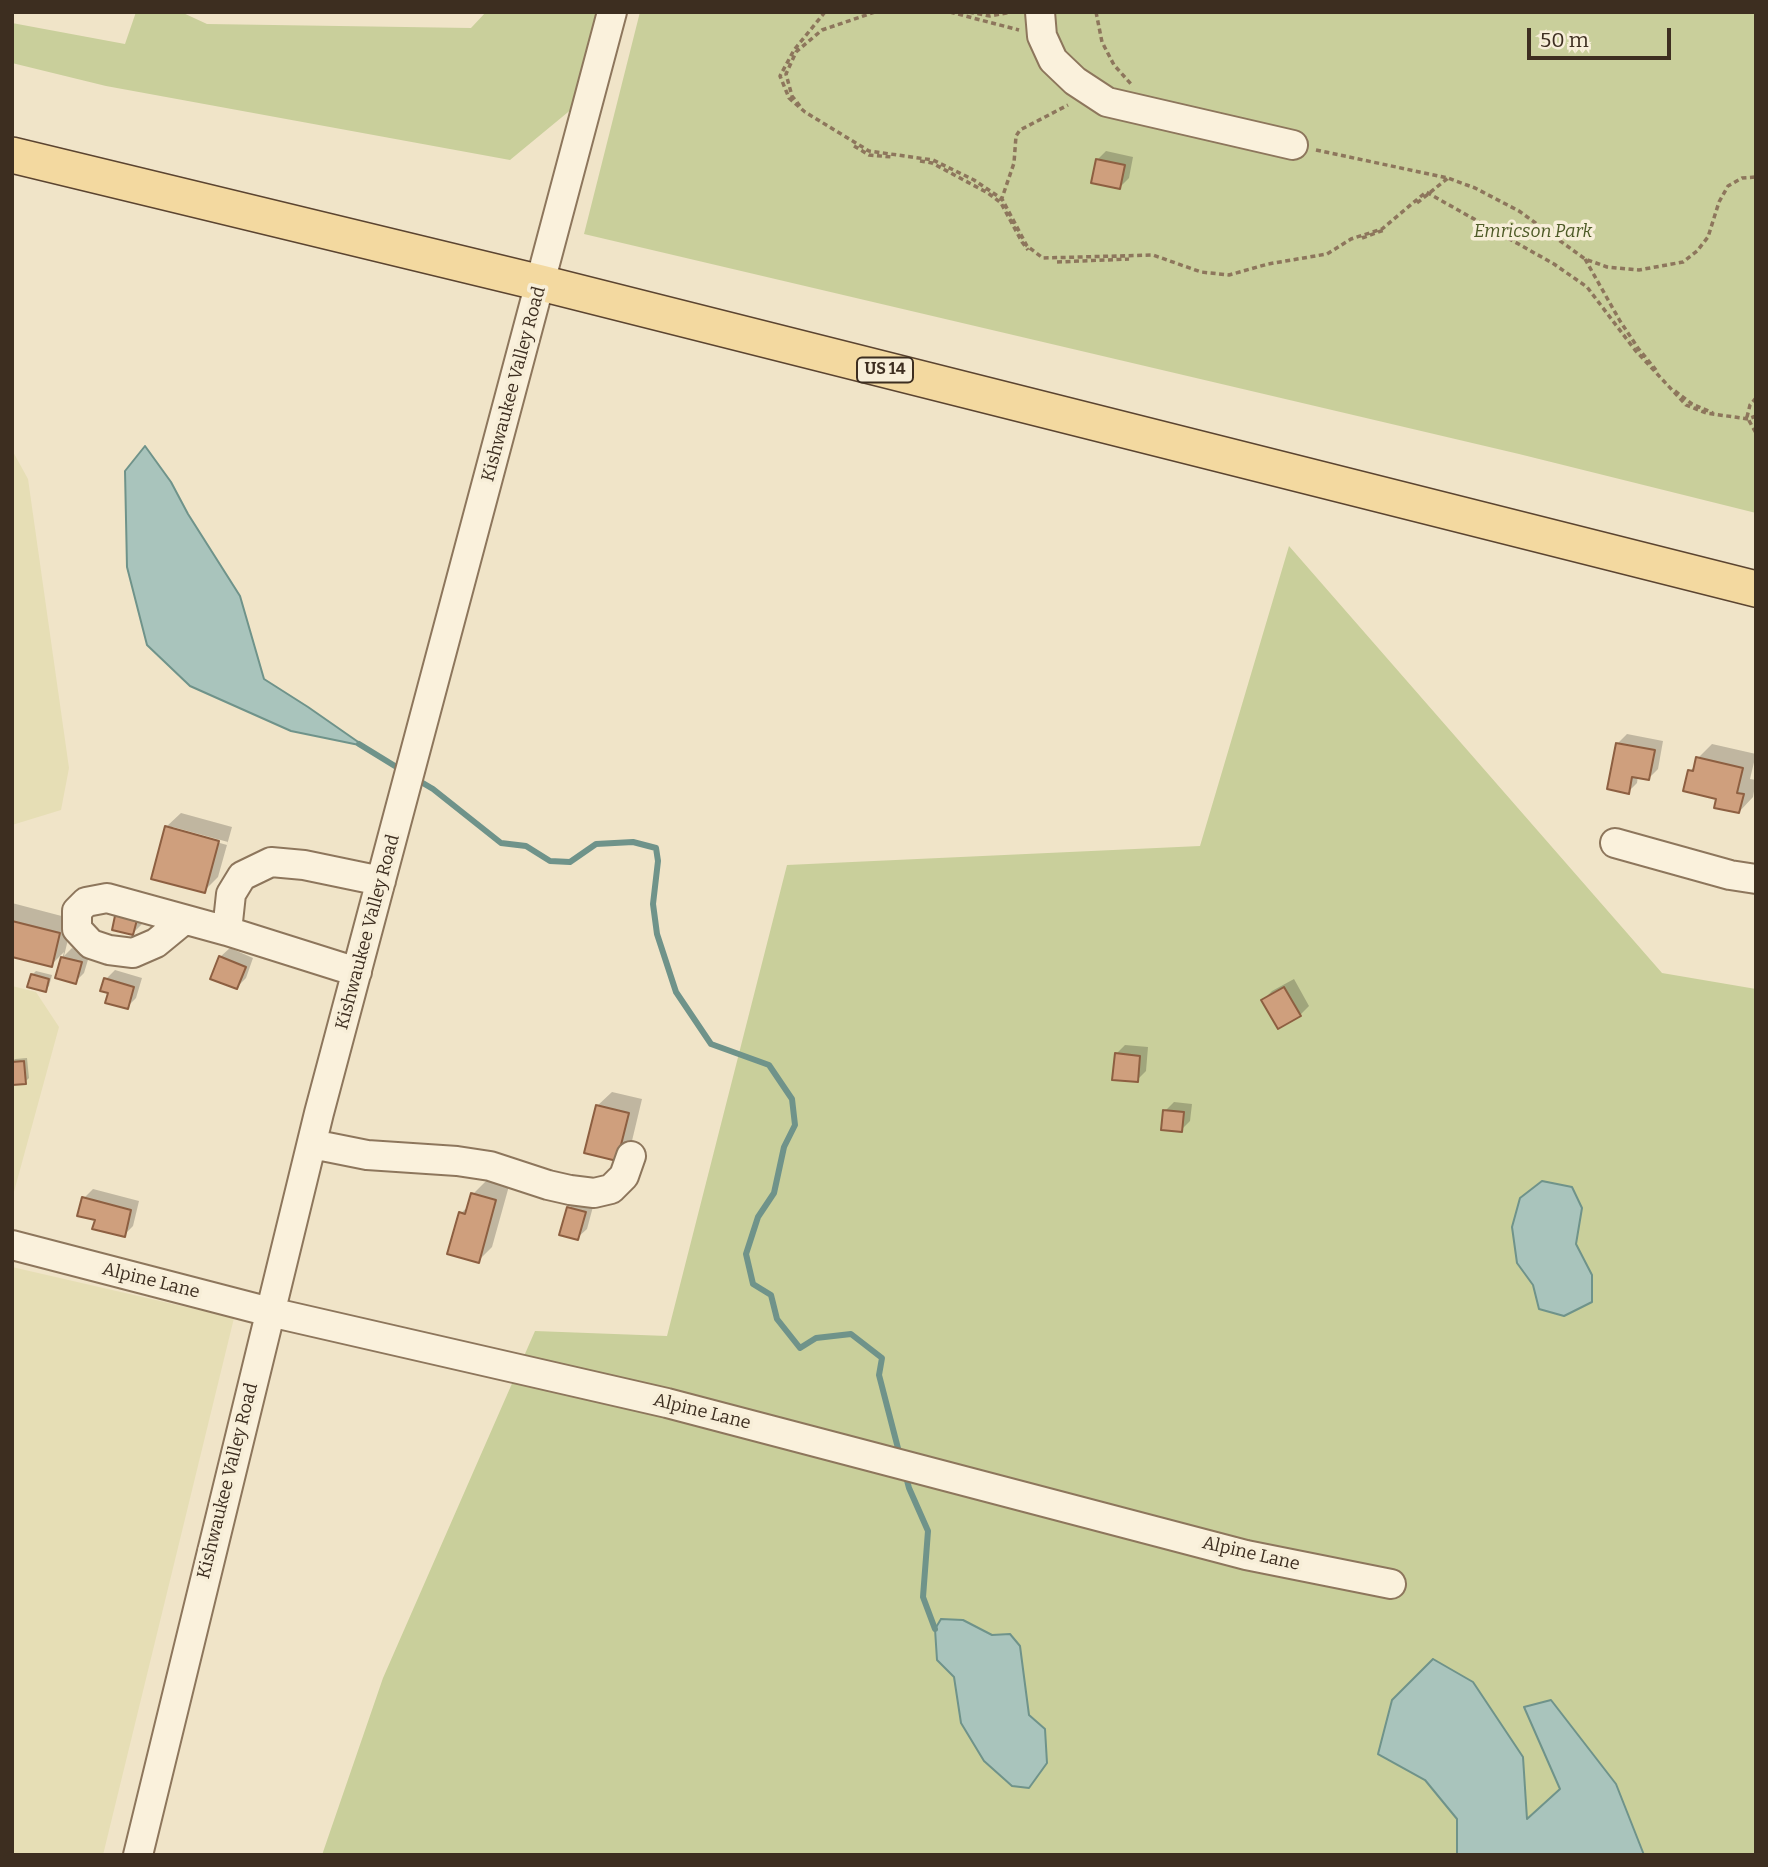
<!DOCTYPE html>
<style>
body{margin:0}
#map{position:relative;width:1768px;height:1867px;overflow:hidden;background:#f0e4c8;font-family:Bitter,serif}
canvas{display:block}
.frame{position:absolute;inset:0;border:14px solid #3d2e20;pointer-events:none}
.scale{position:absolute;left:1527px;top:28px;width:144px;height:32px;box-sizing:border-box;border:4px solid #3d2e20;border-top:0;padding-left:9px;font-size:21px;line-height:24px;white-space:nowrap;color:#3d2e20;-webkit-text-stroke:5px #f7eed8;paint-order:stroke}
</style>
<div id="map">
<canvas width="1768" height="1867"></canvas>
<div class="frame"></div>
<div class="scale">50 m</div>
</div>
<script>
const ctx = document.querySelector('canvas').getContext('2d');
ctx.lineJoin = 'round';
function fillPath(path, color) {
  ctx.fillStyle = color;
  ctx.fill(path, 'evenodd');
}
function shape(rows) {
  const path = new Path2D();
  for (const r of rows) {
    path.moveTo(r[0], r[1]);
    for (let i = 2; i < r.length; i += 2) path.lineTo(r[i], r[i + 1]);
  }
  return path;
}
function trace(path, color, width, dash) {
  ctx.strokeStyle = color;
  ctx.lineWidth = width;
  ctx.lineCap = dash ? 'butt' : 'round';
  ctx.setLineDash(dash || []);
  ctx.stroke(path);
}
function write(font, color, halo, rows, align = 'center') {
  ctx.font = font + ' Bitter,serif';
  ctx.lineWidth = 7;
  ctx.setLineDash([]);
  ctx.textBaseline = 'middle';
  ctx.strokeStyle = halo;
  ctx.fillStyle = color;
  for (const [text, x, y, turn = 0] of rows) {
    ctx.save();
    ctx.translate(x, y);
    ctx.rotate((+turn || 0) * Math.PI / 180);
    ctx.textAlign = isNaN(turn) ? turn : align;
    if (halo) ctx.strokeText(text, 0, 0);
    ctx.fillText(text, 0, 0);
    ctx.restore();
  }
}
const farmland = shape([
 [12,450,28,479,69,768,61,810,12,825],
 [12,986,36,992,59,1027,12,1199],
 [12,1267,234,1318,103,1855,12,1855]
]);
const green = shape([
 [136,12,181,12,207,24,471,28,486,12,596,12,573,108,510,160,106,86,12,63,12,23,125,44],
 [640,12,1756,12,1756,513,1519,454,584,234],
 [1289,546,1662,973,1756,989,1756,1855,322,1855,383,1678,535,1331,667,1336,787,865,1200,846]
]);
const water = shape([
 [145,446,171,482,188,514,240,596,264,679,308,707,364,746,291,731,190,686,147,645,127,567,125,471,145,446],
 [1542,1181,1572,1187,1582,1208,1576,1244,1592,1275,1592,1302,1564,1316,1539,1309,1533,1285,1517,1263,1512,1227,1520,1198,1542,1181],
 [941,1619,963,1620,992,1635,1010,1634,1020,1646,1029,1715,1045,1729,1047,1763,1029,1788,1012,1786,984,1761,961,1723,954,1677,937,1660,935,1629,941,1619],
 [1433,1659,1473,1682,1523,1757,1527,1819,1560,1789,1524,1707,1551,1700,1616,1784,1644,1855,1457,1855,1457,1819,1425,1780,1378,1754,1392,1700,1433,1659]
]);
const shadow = shape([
 [1106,151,1133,157,1129,178,1120,187,1097,160],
 [1627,734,1663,741,1658,769,1649,778,1638,776,1637,783,1628,792,1617,744],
 [1712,744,1756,754,1750,779,1756,780,1753,797,1739,812,1718,798,1690,771,1696,765,1698,758],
 [181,813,232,827,218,877,204,891,166,827],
 [173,827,228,842,227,845,173,830],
 [12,903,73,919,64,956,72,948,90,953,84,973,75,982,57,977,64,952,51,965,12,955],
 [146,907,142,924,133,933,114,929],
 [230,948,253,958,246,978,237,987,220,957],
 [115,970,142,978,136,998,127,1007,110,992,106,979],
 [36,971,52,975,49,986,45,990,32,975],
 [1294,979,1309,1006,1300,1015,1263,1000,1272,991],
 [1125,1045,1148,1047,1146,1071,1137,1080,1116,1054],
 [27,1058,29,1078,25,1082,12,1077,12,1062,15,1059],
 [612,1092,642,1099,631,1145,617,1159,597,1106],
 [1174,1102,1192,1104,1190,1121,1181,1130,1165,1111],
 [487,1180,509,1186,492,1247,478,1261,461,1213,470,1205,473,1194],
 [93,1189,139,1201,133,1226,124,1235,97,1219,84,1198],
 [578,1199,594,1203,587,1229,577,1238,569,1208]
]);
const stream = shape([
 [359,744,403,771],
 [416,779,433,789,501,843,526,846,550,861,570,862,596,844,633,842,656,848,658,861,653,904,657,934,676,992,711,1044,769,1065,792,1099,795,1125,784,1147,774,1193,758,1217,746,1254,753,1284,771,1295,777,1319,800,1348,816,1338,851,1334,882,1358,879,1375,900,1456],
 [905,1473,909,1488,928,1531,923,1597,935,1629]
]);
const building = shape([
 [1096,159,1125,165,1120,189,1091,183,1096,159],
 [1616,743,1655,750,1649,780,1632,777,1629,794,1607,789,1616,743],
 [1696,757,1743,768,1737,793,1744,794,1739,813,1714,808,1716,799,1683,791,1688,770,1693,771,1696,757],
 [165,826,219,841,205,893,151,879,165,826],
 [116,911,138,916,133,935,112,930,116,911],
 [12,921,60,933,52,967,12,957,12,921],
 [219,956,246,967,237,989,210,979,219,956],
 [61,957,82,962,76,984,55,978,61,957],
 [31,974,49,979,46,992,27,987,31,974],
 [104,978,134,987,128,1009,105,1003,108,993,100,991,104,978],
 [1284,987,1301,1016,1278,1029,1261,1000,1284,987],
 [1115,1053,1140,1056,1138,1082,1112,1080,1115,1053],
 [24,1061,26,1084,12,1085,12,1062,24,1061],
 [596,1105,629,1113,617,1161,584,1153,596,1105],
 [1163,1110,1184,1112,1182,1132,1161,1130,1163,1110],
 [471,1193,496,1200,479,1263,447,1254,459,1212,465,1214,471,1193],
 [82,1197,131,1210,125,1237,92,1229,95,1220,77,1216,82,1197],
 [567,1207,586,1212,578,1240,559,1235,567,1207]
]);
const path = shape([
 [825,12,794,50,780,76,789,98,805,112,869,151,933,160,974,180,1002,199,1027,246,1043,258,1153,255,1201,272,1229,275,1268,264,1327,254,1351,239,1382,229,1426,192,1554,264,1587,287,1635,350,1686,405,1706,413,1748,419,1756,416],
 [950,12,1019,30],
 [969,12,990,16,1012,12],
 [1096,12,1102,42,1114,65,1131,84],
 [800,106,792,96,786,74,796,52,822,30,875,12],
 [854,146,869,155,892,157],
 [1316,150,1448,178,1475,188,1519,211,1585,259,1607,267,1639,270,1683,262,1697,251,1708,237,1719,202,1728,186,1742,178,1756,177],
 [920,161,932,163,988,193,1001,203,1022,242,1028,250],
 [1001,201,1014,163,1016,136,1020,130,1068,105],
 [1417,203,1448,178],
 [1362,238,1384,230],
 [1585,259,1620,321,1638,348,1656,370],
 [1057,262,1129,259],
 [1675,391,1692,404,1713,413],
 [1756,398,1750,405,1747,417,1756,433]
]);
const minor = shape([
 [1040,12,1042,36,1053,60,1075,81,1107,102,1293,145],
 [1615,843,1730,875,1756,879],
 [184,920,156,943,133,953,109,950,91,944,77,929,77,911,86,902,107,898,227,931,357,972],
 [227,931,231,894,242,876,271,862,304,865,381,881],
 [312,1144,367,1155,457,1161,490,1166,548,1185,570,1190,594,1193,611,1189,624,1176,631,1156],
 [12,1245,270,1312,667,1403,1246,1555,1391,1584],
 [138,1855,319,1113,612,12]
]);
const major = shape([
 [12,155,541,283,1756,589]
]);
const shields = [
 [885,370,56]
];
const shieldNames = [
 ["US 14",885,370]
];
const parkNames = [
 ["Emricson Park",1533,232]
];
const streetNames = [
 ["Kishwaukee Valley Road",514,384,-75],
 ["Kishwaukee Valley Road",368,932,-75],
 ["Alpine Lane",151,1281,14],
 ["Alpine Lane",702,1412,14],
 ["Kishwaukee Valley Road",228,1481,-76],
 ["Alpine Lane",1251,1554,13]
];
fillPath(farmland, '#e6deb5');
fillPath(green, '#c9cf9b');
fillPath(water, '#a9c4bc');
trace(water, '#6f938a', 2);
fillPath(shadow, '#0003');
trace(stream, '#6f938a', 6);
fillPath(building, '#cf9f7d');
trace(building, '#8d5f41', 2);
trace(minor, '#8d765c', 32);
trace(major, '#5b4430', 38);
trace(path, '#8d765c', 3.5, [5, 3.5]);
trace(minor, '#faf1dc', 28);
trace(major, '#f3d9a0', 35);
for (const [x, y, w] of shields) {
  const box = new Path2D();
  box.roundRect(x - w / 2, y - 12.5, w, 25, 5);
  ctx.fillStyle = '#f7eed8';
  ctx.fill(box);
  trace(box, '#3d2e20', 2);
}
write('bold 16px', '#3d2e20', null, shieldNames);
write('italic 18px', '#4d5a26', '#f7eed8', parkNames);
write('18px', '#3d2e20', '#f7eed8', streetNames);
</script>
